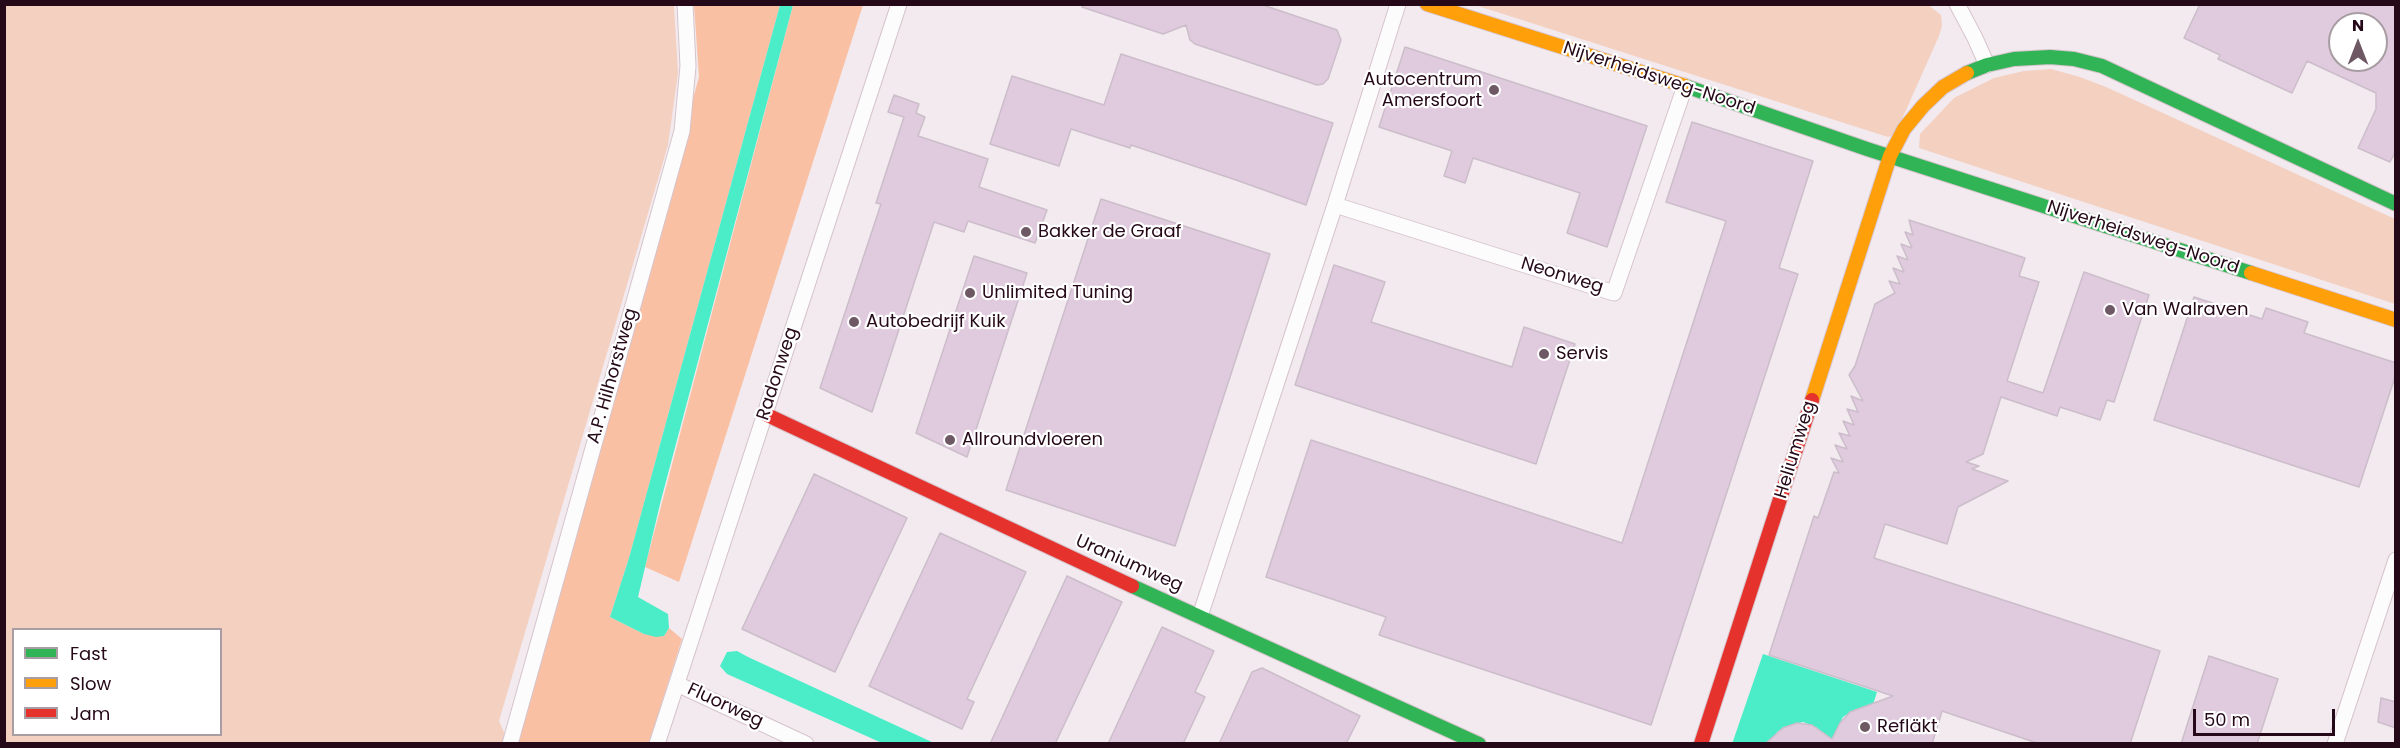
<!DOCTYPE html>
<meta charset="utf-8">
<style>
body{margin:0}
#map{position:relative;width:2400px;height:748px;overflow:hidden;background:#f2eaee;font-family:Poppins,sans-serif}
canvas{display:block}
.frame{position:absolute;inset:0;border:6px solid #250918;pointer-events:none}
.legend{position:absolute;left:12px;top:628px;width:210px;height:108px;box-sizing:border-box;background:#fff;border:2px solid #a89da3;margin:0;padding:8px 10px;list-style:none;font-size:18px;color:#250918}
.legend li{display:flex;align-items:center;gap:12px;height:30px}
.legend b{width:30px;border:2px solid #a89da3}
.north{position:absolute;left:2328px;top:12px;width:60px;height:60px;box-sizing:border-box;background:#fff;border:2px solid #a89da3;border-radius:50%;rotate:0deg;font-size:16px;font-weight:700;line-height:24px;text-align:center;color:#250918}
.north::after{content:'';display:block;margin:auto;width:21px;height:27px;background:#6d5863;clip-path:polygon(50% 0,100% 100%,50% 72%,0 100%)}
.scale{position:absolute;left:2193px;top:709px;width:142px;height:27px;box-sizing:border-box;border:3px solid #250918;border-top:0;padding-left:8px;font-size:18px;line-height:21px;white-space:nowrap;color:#250918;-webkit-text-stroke:4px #fff;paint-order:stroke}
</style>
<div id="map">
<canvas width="2400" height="748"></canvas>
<div class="frame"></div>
<ul class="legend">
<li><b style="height:8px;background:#30b455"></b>Fast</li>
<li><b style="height:8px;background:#ff9f0a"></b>Slow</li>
<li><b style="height:8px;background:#e5322d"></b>Jam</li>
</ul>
<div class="north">N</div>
<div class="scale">50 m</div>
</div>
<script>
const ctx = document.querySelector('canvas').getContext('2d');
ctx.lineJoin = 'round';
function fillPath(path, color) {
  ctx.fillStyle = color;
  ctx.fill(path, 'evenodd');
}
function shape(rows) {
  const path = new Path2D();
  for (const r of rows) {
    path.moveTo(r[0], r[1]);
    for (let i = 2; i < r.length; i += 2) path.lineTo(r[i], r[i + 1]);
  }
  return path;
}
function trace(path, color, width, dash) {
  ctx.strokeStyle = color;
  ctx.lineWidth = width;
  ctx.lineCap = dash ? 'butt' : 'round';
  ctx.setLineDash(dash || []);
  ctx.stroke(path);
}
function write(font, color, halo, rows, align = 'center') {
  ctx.font = font + ' Poppins,sans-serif';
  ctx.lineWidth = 4.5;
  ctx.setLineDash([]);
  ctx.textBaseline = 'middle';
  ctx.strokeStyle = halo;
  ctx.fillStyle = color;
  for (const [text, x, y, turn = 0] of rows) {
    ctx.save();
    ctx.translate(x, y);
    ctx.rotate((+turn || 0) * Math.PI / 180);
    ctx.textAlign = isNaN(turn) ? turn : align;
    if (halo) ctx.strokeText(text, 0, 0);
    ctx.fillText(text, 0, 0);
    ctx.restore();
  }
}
const green = shape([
 [1927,4,1941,15,1942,26,1939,36,1898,128,1894,135,1888,137,1475,5],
 [4,5,674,5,678,73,668,145,499,721,506,737,504,743,5,743],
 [14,630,220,630,220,734,14,734],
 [2051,69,2080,77,2106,87,2395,219,2395,304,1919,148,1920,134,1954,98,1994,78,2024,71]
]);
const forest = shape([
 [694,5,780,5,629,558,610,617,644,634,664,636,669,628,682,639,649,743,513,744,699,77],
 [793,5,863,5,679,582,645,567]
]);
const water = shape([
 [780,5,793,5,661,500,638,597,668,614,669,628,664,636,656,637,644,634,610,617,629,558],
 [737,651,748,657,934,743,882,743,727,674,720,666,727,652],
 [1763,654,1877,692,1872,708,1856,709,1843,717,1836,731,1835,742,1816,727,1803,722,1784,727,1777,732,1771,743,1732,744]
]);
const building = shape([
 [1083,4,1260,4,1337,30,1341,40,1328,79,1323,84,1317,85,1195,44,1190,40,1186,25,1163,34,1082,7,1083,4],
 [2200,4,2396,4,2396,151,2390,162,2358,148,2376,109,2376,93,2307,61,2292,93,2218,59,2220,55,2184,38,2200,4],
 [2340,24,2376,24,2376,60,2340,60,2340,24],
 [1405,47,1647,126,1607,247,1567,233,1580,193,1473,158,1465,183,1444,176,1452,151,1379,127,1405,47],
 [1121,54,1333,123,1306,205,1236,180,1131,145,1130,148,1071,129,1059,166,990,144,1012,76,1104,105,1121,54],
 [894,95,919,104,916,113,925,117,918,136,988,159,979,187,1047,210,1035,243,968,221,964,232,934,222,872,412,820,388,881,204,876,203,904,117,888,112,894,95],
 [1692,122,1813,161,1779,268,1798,274,1651,725,1379,635,1386,617,1266,577,1311,440,1622,543,1726,221,1666,202,1692,122],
 [1101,199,1270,254,1175,546,1006,490,1101,199],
 [1909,220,2025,258,2019,276,2039,282,2007,381,2043,393,2084,272,2149,295,2114,402,2107,400,2100,420,2060,407,2057,416,2001,397,1983,454,1966,462,1979,466,1972,469,2008,481,1958,507,1947,544,1885,524,1874,558,2160,651,2130,744,2040,744,1942,711,1932,744,1765,744,1783,728,1797,723,1812,725,1832,739,1840,723,1850,712,1893,696,1769,655,1814,516,1818,518,1834,472,1839,473,1831,458,1843,462,1835,445,1847,449,1839,433,1850,436,1843,421,1854,425,1847,409,1858,412,1851,396,1863,401,1849,375,1855,366,1875,304,1895,293,1889,281,1900,284,1893,268,1904,272,1897,256,1908,260,1901,244,1912,248,1905,232,1913,235,1909,220],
 [974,256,1027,273,967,457,916,433,974,256],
 [1334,265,1385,282,1371,322,1512,367,1524,327,1575,344,1536,464,1295,385,1334,265],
 [2194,297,2262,319,2266,308,2308,322,2304,333,2396,363,2396,374,2359,487,2154,420,2194,297],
 [814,474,907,518,835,672,742,629,814,474],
 [940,533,1026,572,967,699,974,702,962,729,869,686,940,533],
 [1067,576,1122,602,1055,744,990,744,1067,576],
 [1162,627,1214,651,1195,692,1205,697,1183,744,1108,744,1162,627],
 [2209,656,2278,679,2257,744,2181,744,2209,656],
 [1262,668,1360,716,1346,744,1219,744,1252,672,1262,668],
 [2381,698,2396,702,2396,728,2378,722,2381,698]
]);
const street = shape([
 [1957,4,1975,38,1987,65],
 [1335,205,1614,293,1685,86],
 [1200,616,1335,205,1398,4],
 [677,684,806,744],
 [510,744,682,131,688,66,685,4],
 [657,744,899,4],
 [2335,744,2396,560]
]);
const fast = shape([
 [1967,73,1987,65,2014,59,2050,57,2074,59,2102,66,2396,204],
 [1685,86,1867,149,2251,273],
 [1132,586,1479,744]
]);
const slow = shape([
 [1427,4,1685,86],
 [2251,273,2396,320],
 [1812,400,1890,156,1904,129,1923,106,1943,87,1967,73]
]);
const jam = shape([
 [765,414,1132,586],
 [1701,744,1812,400]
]);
const markers = [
 [1494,90,6,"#6d5863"],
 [1026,232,6,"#6d5863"],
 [970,293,6,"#6d5863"],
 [2110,310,6,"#6d5863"],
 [854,322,6,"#6d5863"],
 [1544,354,6,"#6d5863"],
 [950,440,6,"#6d5863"],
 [1865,727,6,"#6d5863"]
];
const streetNames = [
 ["Nijverheidsweg-Noord",1659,79,18],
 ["Nijverheidsweg-Noord",2143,238,18],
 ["Neonweg",1562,276,17],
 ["Radonweg",778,374,-72],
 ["A.P. Hilhorstweg",613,376,-74],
 ["Heliumweg",1796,450,-73],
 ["Uraniumweg",1129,564,24],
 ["Fluorweg",725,706,25]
];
const poiNames = [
 ["Autocentrum",1482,80,"right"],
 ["Amersfoort",1482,101,"right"],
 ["Bakker de Graaf",1038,232],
 ["Unlimited Tuning",982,293],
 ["Van Walraven",2122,310],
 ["Autobedrijf Kuik",866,322],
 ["Servis",1556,354],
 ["Allroundvloeren",962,440],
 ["Refläkt",1877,727]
];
fillPath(green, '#f4d0c1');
fillPath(forest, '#f9c0a4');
fillPath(water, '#4bedc9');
fillPath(building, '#e0cade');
trace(building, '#ccbdca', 1.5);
trace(street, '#d6c4cc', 17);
trace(fast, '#d6c4cc', 16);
trace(slow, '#d6c4cc', 16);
trace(jam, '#d6c4cc', 16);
trace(street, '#fdfcfc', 15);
trace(fast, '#30b455', 14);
trace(slow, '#ff9f0a', 14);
trace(jam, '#e5322d', 14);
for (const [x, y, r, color] of markers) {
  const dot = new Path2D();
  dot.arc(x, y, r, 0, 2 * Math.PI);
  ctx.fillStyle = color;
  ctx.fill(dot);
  trace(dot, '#fff', 2);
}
write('18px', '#250918', '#fff', streetNames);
write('18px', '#250918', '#fff', poiNames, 'left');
</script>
